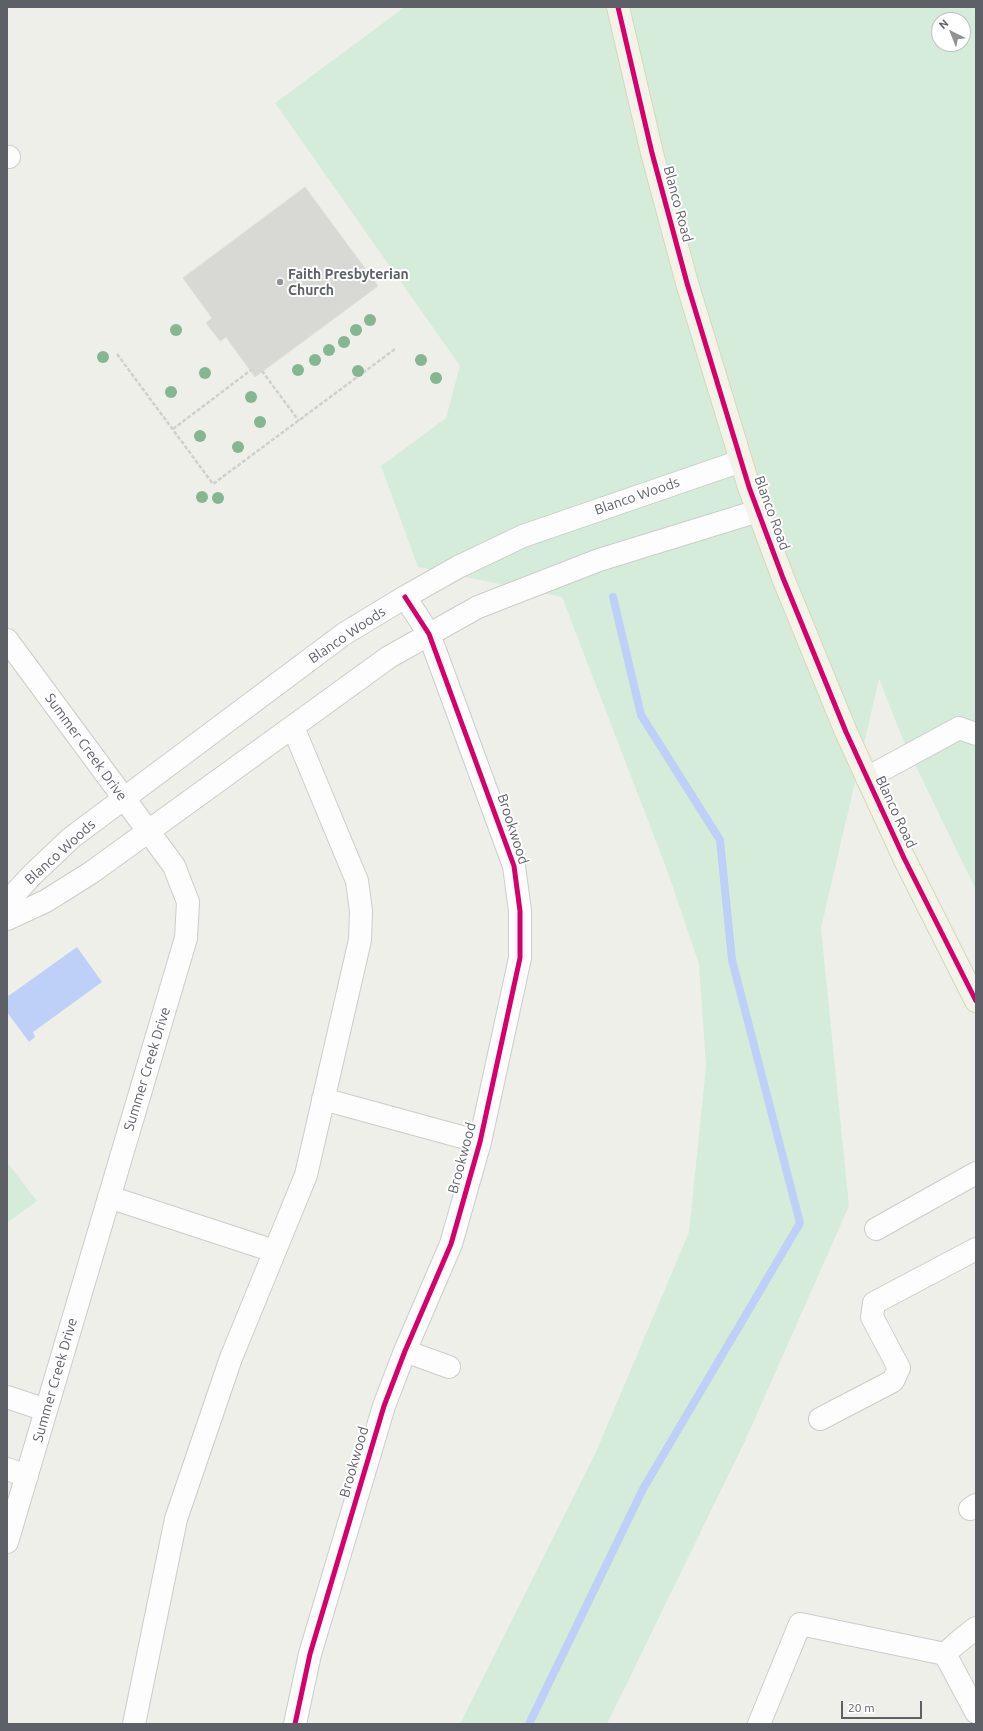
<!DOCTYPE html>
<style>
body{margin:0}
#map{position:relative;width:983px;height:1731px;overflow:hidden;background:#eeefe9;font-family:Ubuntu,sans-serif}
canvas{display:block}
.frame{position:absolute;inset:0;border:8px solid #5e6068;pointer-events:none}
.north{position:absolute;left:931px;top:12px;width:40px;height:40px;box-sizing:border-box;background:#fff;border:1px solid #bfbfc3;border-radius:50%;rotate:317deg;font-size:11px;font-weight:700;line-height:16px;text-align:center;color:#5e6068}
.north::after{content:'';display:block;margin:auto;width:14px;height:18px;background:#909295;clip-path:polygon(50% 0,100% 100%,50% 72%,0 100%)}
.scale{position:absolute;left:841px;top:1701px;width:81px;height:18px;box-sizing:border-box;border:2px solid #5e6068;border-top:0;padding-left:5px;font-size:12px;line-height:14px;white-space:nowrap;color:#5e6068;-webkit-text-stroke:3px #fff;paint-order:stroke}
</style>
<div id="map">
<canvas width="983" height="1731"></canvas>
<div class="frame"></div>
<div class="north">N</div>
<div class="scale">20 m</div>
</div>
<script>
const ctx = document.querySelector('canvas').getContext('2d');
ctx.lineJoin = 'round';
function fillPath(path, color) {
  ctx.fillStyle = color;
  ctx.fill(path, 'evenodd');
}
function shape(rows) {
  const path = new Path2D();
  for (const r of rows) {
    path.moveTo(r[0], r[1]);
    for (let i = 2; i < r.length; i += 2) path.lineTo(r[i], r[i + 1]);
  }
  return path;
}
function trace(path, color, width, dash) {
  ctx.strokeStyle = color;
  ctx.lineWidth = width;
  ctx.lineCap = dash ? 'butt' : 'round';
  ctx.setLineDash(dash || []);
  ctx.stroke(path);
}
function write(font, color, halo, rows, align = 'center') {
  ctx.font = font + ' Ubuntu,sans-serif';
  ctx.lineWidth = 4;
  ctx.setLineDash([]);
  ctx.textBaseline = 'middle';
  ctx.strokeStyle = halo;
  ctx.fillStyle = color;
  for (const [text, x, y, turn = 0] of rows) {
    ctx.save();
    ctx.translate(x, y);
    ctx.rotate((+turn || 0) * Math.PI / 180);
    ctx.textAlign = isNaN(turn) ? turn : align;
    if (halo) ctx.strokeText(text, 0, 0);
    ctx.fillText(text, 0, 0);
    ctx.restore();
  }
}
const green = shape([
 [405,7,976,7,976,890,904,742,879,679,821,928,849,1206,745,1441,607,1724,460,1724,596,1452,689,1232,706,1066,699,964,667,870,562,597,418,567,381,466,446,418,460,366,275,103],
 [939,20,963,20,963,44,939,44],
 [7,1162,37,1201,7,1223]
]);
const water = shape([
 [77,947,102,982,33,1032,35,1037,29,1042,7,1012,7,997]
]);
const stream = shape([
 [529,1724,643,1489,800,1223,732,960,720,840,641,715,613,597]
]);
const building = shape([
 [305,187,378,286,255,377,226,337,220,341,206,323,212,318,183,278,305,187]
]);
const path = shape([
 [117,354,213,484,395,349],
 [262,371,299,421],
 [173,429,251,370]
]);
const minor = shape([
 [7,157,9,157],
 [7,640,174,866,188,902,186,938,7,1542],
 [867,778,959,728,976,734],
 [7,902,32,875,71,838,344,634,405,597,458,567,523,536,741,461],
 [7,919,46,901,92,872,389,657,478,607,599,560,758,511],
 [323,1099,480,1142],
 [109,1197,274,1251],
 [876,1229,976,1173],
 [405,1351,449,1367],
 [7,1397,46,1410],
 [820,1419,893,1381,899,1368,872,1317,874,1303,976,1249],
 [7,1469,27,1476],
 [970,1509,976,1505],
 [976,1628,957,1643,945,1654,976,1712],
 [134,1724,176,1519,231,1358,306,1175,360,940,361,911,357,881,293,727],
 [295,1724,310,1654,384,1406,405,1351,451,1244,480,1142,520,958,520,911,514,866,429,634,405,597],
 [759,1724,800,1624,945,1654]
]);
const major = shape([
 [618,7,652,153,687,283,749,487,783,578,846,732,904,858,976,1001]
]);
const cycleway = shape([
 [618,7,652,153,687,283,749,487,783,578,846,732,904,858,976,1001],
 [295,1724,310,1654,384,1406,405,1351,451,1244,480,1142,520,958,520,911,514,866,429,634,405,597]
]);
const trees = [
 [370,320],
 [176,330],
 [356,330],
 [344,342],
 [329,350],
 [103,357],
 [315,360],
 [421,360],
 [298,370],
 [358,371],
 [205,373],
 [436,378],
 [171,392],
 [251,397],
 [260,422],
 [200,436],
 [238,447],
 [202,497],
 [218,498]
];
const markers = [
 [280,282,4,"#909295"]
];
const streetNames = [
 ["Blanco Road",678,204,75],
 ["Blanco Woods",637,496,-19],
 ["Blanco Road",772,513,70],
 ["Blanco Woods",347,635,-34],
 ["Summer Creek Drive",86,747,54],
 ["Blanco Road",896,812,65],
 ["Brookwood",513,829,72],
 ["Blanco Woods",60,852,-42],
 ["Summer Creek Drive",147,1069,-73],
 ["Brookwood",462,1158,-75],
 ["Summer Creek Drive",55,1380,-74],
 ["Brookwood",354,1462,-74]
];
const poiNames = [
 ["Faith Presbyterian",288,274],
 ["Church",288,290]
];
fillPath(green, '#d6ecda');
fillPath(water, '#bed0f8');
trace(stream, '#bed0f8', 8);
fillPath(building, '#d8d8d4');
trace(building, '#deded8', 1);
trace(minor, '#cbcdcb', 24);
trace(major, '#d7d7b5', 24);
trace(path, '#ccd1cf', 2.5, [4, 2]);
trace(minor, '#fcfdfc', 22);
trace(major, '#f2f4e9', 22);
trace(cycleway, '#d6006c', 5);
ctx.fillStyle = '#86b592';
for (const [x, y] of trees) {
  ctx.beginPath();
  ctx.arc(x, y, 6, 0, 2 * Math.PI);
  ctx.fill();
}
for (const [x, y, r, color] of markers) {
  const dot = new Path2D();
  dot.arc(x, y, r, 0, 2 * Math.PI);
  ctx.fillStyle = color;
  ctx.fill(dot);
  trace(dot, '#fff', 1.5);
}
write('14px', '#5e6068', '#fff', streetNames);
write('bold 14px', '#5e6068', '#fff', poiNames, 'left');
</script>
